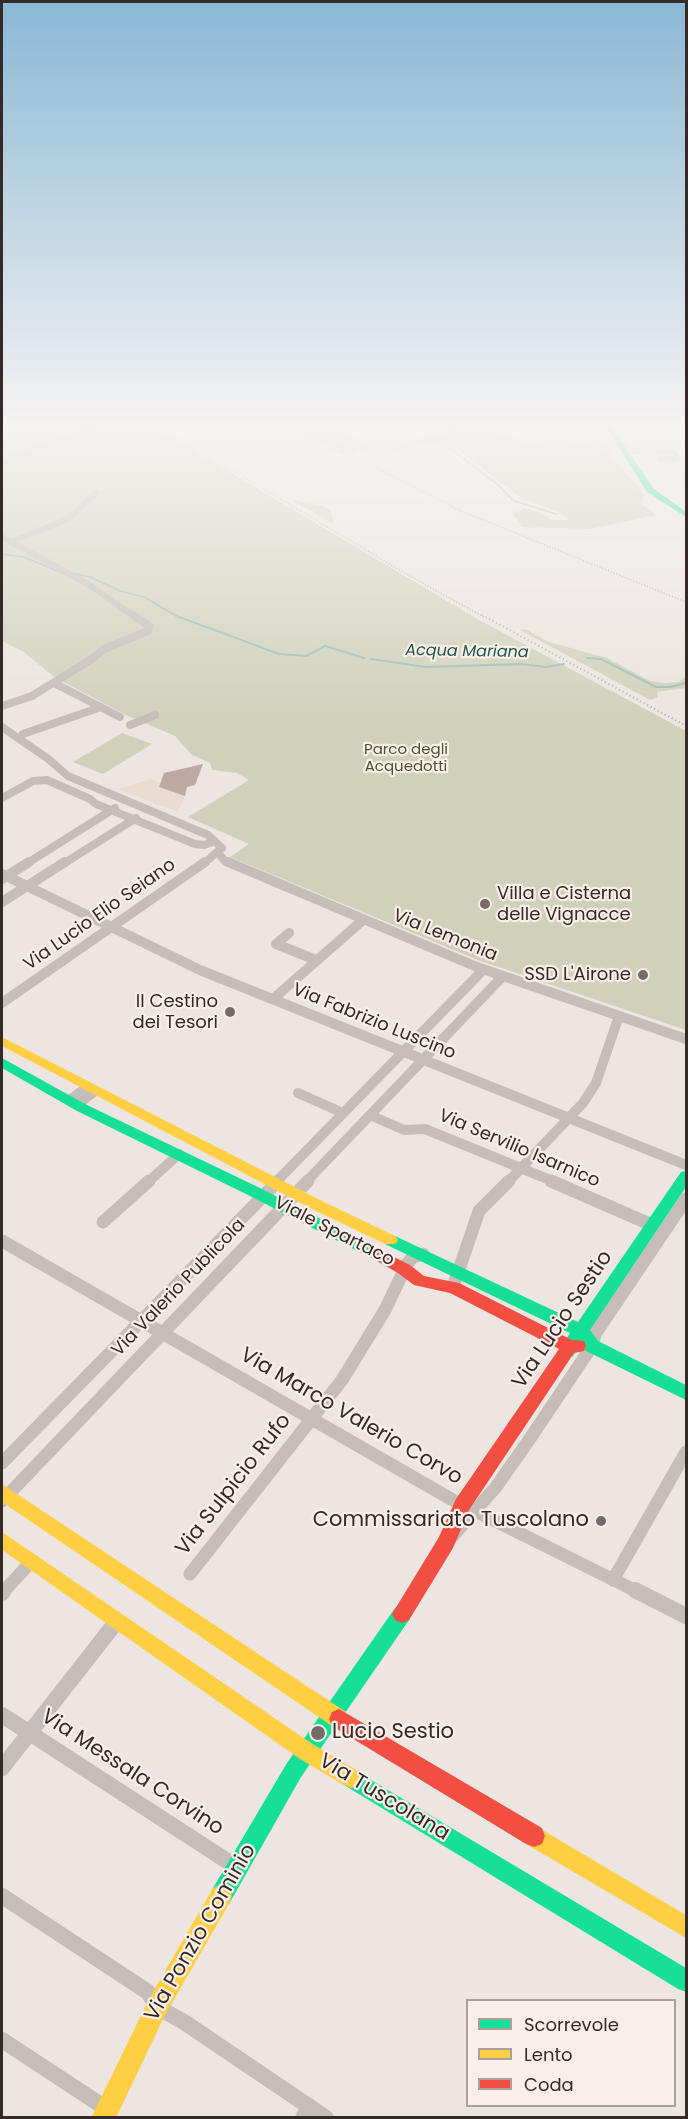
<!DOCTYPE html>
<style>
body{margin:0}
#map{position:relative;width:688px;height:2119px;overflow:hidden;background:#ece5e1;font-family:Poppins,sans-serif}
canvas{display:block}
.frame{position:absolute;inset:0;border:3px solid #362a28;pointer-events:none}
.legend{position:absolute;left:466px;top:1999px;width:210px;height:108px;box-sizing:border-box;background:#f9efe8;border:2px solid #aba09b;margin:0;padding:8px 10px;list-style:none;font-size:18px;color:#362a28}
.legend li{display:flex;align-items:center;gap:12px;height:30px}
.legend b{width:30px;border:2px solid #aba09b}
</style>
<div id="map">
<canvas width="688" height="2119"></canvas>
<div class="frame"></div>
<ul class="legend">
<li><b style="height:8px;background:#16e098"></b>Scorrevole</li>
<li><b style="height:8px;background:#ffcf43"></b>Lento</li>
<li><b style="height:8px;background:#f24e42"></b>Coda</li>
</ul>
</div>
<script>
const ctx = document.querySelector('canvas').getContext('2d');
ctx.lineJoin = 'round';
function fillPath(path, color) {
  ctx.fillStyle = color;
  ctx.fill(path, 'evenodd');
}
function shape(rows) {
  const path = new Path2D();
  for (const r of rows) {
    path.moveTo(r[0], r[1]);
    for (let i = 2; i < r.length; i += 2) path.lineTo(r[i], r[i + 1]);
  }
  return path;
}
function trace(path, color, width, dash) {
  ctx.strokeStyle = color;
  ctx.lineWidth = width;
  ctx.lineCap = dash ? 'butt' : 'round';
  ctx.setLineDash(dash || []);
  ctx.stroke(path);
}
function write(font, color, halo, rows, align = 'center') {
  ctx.font = font + ' Poppins,sans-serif';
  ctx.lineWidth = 4.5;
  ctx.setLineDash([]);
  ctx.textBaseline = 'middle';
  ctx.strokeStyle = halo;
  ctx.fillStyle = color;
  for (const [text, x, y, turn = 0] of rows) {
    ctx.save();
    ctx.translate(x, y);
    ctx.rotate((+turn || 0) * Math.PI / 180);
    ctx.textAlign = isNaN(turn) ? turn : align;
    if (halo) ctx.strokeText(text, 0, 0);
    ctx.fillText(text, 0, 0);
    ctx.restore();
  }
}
const green = shape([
 [2,424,149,424,479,620,686,731,686,1030,478,960,230,857,249,844,188,817,249,780,237,773,212,770,210,763,191,754,175,736,124,714,54,677,24,652,2,641],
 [289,424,333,424,372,448,343,455],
 [416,424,504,424,502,436,546,448,604,446,644,495,641,504,656,515,590,529,523,527,513,514,525,508,542,513,551,520,569,520,561,513,523,499,449,443,441,448,431,443,393,450,403,443,451,431],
 [291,500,324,506,331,511,334,524],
 [525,629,549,642,607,658,650,681,666,683,679,682,686,676,686,688,657,692,658,697,650,700,520,630],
 [122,733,152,744,103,774,73,762]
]);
const plaza = shape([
 [150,779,160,783,159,787,185,796,178,812,118,789]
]);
const streamFar1 = shape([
 [430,424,452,428,454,435,441,442,496,483,514,501,556,514],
 [2,554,24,557,62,573],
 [72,573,90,577,120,591,144,597,178,617]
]);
const stream = shape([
 [174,615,279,654,306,656,325,646,364,658],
 [587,658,601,659,656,687,670,687,686,683],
 [371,659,426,667,522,664,546,667,564,664]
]);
const building = shape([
 [203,764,195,785,187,787,185,796,159,787,164,773]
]);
const streetFar4 = shape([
 [633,451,673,452,677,459,660,459],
 [2,463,101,424],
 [2,537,91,586,135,617],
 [10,542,68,519,97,492]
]);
const streetFar3 = shape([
 [92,659,104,649,148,631,149,626,133,615],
 [54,683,120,717],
 [2,706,32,696,90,660],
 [130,725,155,715],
 [2,727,47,758,68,776,208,835,222,848,203,864],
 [23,734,101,707],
 [2,798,33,781,47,780,90,799,96,804,195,844,204,845,215,841],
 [218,853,225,861,232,864],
 [26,864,115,808],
 [63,864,136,818]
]);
const streetFar2 = shape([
 [228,862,477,967,686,1039],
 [2,874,200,970,686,1165],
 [2,879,29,862],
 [2,902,65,862],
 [289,933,276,944,316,960],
 [273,999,363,920],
 [2,1003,205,862],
 [298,1093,343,1113],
 [70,1100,87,1087],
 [78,1104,95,1091],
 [370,1115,404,1130,425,1129,555,1182],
 [148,1182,179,1154],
 [276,1182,483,970],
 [306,1182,503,976],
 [508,1182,583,1103,596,1083,619,1016]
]);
const streetFar1 = shape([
 [551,1181,652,1225],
 [103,1222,149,1181],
 [2,1241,451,1499,638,1592],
 [453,1287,479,1211,509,1181],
 [2,1463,278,1181],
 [2,1501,308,1181],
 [452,1537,496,1487,531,1437,592,1346,595,1334,686,1199],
 [190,1574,342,1380,385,1310,407,1264,413,1257,423,1254],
 [613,1580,686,1452],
 [3,1592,32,1561]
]);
const street = shape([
 [635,1590,686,1616],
 [2,1593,4,1590],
 [2,1715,238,1868],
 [2,1768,117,1621],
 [2,1896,148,1992,157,2007,184,2022,326,2118],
 [2,2040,107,2109],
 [303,2118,309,2106]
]);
const fast = shape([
 [604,424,610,424,653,488,686,512,686,517,647,492,604,424],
 [2,1058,87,1105,260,1188,385,1252,388,1256,385,1260,380,1262,375,1260,250,1196,77,1111,2,1068,2,1058],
 [686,1171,686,1187,590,1330,598,1341,686,1385,686,1400,586,1351,581,1344,573,1356,567,1358,561,1356,559,1351,570,1333,385,1244,382,1240,385,1236,395,1236,578,1322,681,1172,686,1171],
 [402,1605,409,1608,412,1614,409,1620,301,1777,229,1904,221,1907,213,1904,210,1896,213,1888,287,1763,395,1608,402,1605],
 [351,1768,686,1968,686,1992,678,1989,344,1785,341,1778,344,1771,351,1768]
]);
const slow = shape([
 [2,1037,322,1201,395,1236,398,1240,395,1244,385,1244,312,1209,2,1046,2,1037],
 [2,1484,346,1712,349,1719,346,1726,339,1729,332,1726,2,1502,2,1484],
 [2,1532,314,1745,358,1771,361,1778,358,1785,351,1788,344,1785,300,1759,2,1550,2,1532],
 [534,1825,686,1915,686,1938,526,1844,523,1836,526,1828,534,1825],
 [221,1885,229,1888,232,1896,229,1904,165,2015,116,2118,91,2118,149,1999,213,1888,221,1885]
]);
const jam = shape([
 [380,1250,410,1265,424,1276,459,1283,572,1340,584,1341,586,1346,584,1351,574,1353,469,1510,453,1548,409,1620,402,1623,395,1620,392,1614,439,1537,456,1499,559,1349,450,1293,414,1285,398,1273,375,1260,372,1256,375,1252,380,1250],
 [339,1709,542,1828,545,1836,542,1844,534,1847,526,1844,332,1726,329,1719,332,1712,339,1709]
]);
const railFar1 = shape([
 [154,424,408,575,484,617],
 [303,424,385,472,461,511,686,602]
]);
const rail = shape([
 [482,615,686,726]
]);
const markers = [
 [485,904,6,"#766b69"],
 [643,975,6,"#766b69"],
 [230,1012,6,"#766b69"],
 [601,1521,6,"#766b69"],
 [318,1733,8,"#766b69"]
];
const farParknames = [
 ["Parco degli",406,750],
 ["Acquedotti",406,767]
];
const farWaternames = [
 ["Acqua Mariana",467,652,1]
];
const poiNames = [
 ["Villa e Cisterna",497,894,"left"],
 ["delle Vignacce",497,915,"left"],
 ["SSD L'Airone",631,975],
 ["Il Cestino",218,1002],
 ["dei Tesori",218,1023]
];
const streetNames = [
 ["Via Lucio Elio Seiano",100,915,-35],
 ["Via Lemonia",445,936,22],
 ["Via Fabrizio Luscino",374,1022,22],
 ["Via Servilio Isarnico",519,1149,23],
 ["Viale Spartaco",334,1232,27],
 ["Via Valerio Publicola",179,1288,-46]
];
const nearStreetnames = [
 ["Via Lucio Sestio",563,1320,-56],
 ["Via Marco Valerio Corvo",351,1417,30],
 ["Via Sulpicio Rufo",234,1485,-52],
 ["Via Messala Corvino",132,1773,33],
 ["Via Tuscolana",384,1798,31],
 ["Via Ponzio Cominio",201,1933,-60]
];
const nearPoinames = [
 ["Commissariato Tuscolano",589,1521],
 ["Lucio Sestio",332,1733,"left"]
];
fillPath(green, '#d0d1bb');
fillPath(plaza, '#eadbd0');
trace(streamFar1, '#9dbeb9', 1.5);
trace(stream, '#9dbeb9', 2);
fillPath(building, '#bfa7a3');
trace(streetFar4, '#c5bdba', 6);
trace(streetFar3, '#c5bdba', 8);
trace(streetFar2, '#c5bdba', 10);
trace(streetFar1, '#c5bdba', 13);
trace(street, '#c5bdba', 16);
fillPath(fast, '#16e098');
fillPath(slow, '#ffcf43');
fillPath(jam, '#f24e42');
trace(railFar1, '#ada7a4', 1.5, [1, 2]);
trace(rail, '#ada7a4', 2, [1, 3]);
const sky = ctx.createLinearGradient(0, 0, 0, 720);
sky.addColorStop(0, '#8ab8d5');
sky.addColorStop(0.59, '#f6f3f2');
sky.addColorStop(1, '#f6f3f200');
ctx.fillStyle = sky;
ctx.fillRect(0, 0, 688, 720);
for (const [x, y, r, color] of markers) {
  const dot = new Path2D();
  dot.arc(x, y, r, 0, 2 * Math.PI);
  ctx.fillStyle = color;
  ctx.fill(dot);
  trace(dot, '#f9efe8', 2);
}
write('15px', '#4b542c', '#f9efe8', farParknames);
write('italic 16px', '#1f5652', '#f9efe8', farWaternames);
write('18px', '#362a28', '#f9efe8', poiNames, 'right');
write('18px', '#362a28', '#f9efe8', streetNames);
write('21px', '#362a28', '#f9efe8', nearStreetnames);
write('21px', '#362a28', '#f9efe8', nearPoinames, 'right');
</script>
